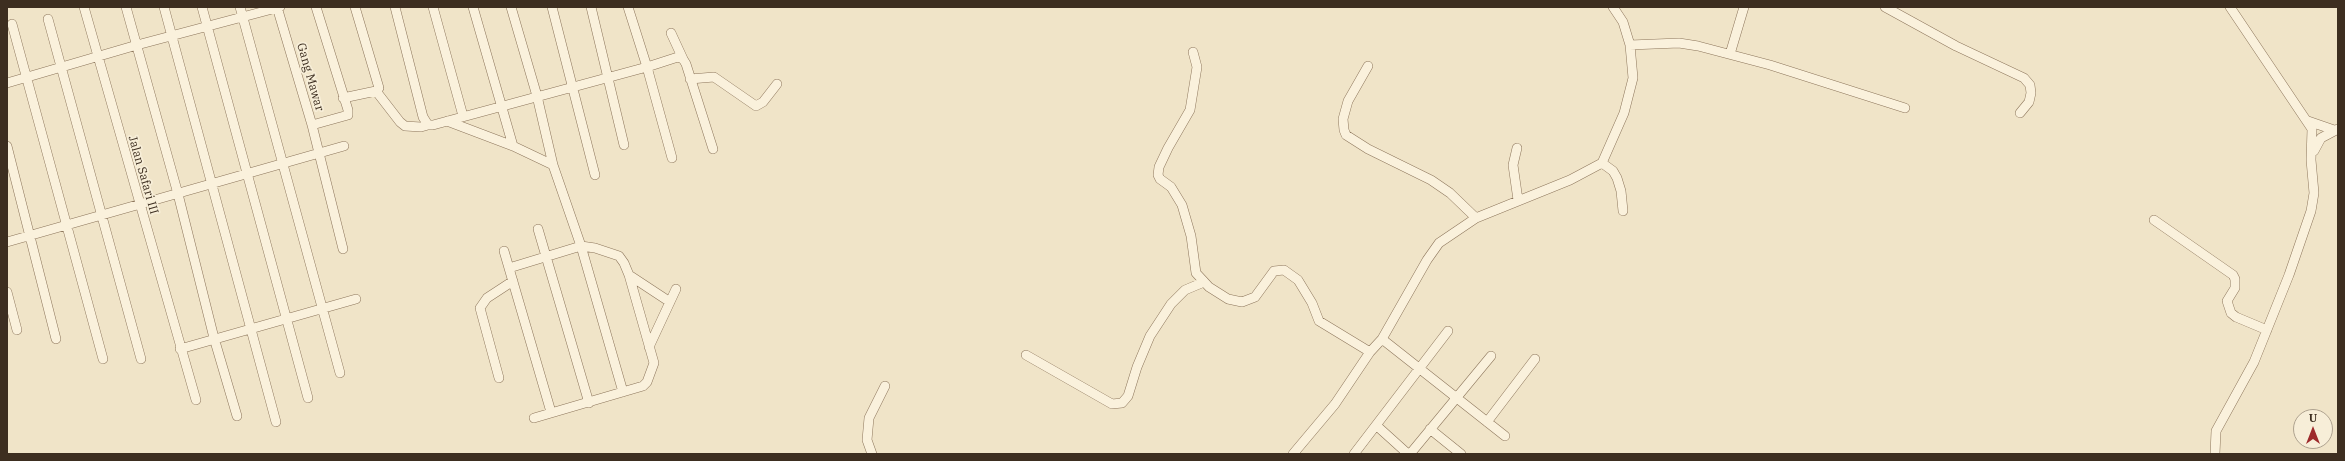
<!DOCTYPE html>
<style>
body{margin:0}
#map{position:relative;width:2345px;height:461px;overflow:hidden;background:#f0e4c8;font-family:"IBM Plex Serif",serif}
canvas{display:block}
.frame{position:absolute;inset:0;border:8px solid #3d2e20;pointer-events:none}
.north{position:absolute;left:2293px;top:409px;width:40px;height:40px;box-sizing:border-box;background:#f7eed8;border:1px solid #ada18e;border-radius:50%;rotate:0deg;font-size:11px;font-weight:700;line-height:16px;text-align:center;color:#3d2e20}
.north::after{content:'';display:block;margin:auto;width:14px;height:18px;background:#9e2a2b;clip-path:polygon(50% 0,100% 100%,50% 72%,0 100%)}
</style>
<div id="map">
<canvas width="2345" height="461"></canvas>
<div class="frame"></div>
<div class="north">U</div>
</div>
<script>
const ctx = document.querySelector('canvas').getContext('2d');
ctx.lineJoin = 'round';
function shape(rows) {
  const path = new Path2D();
  for (const r of rows) {
    path.moveTo(r[0], r[1]);
    for (let i = 2; i < r.length; i += 2) path.lineTo(r[i], r[i + 1]);
  }
  return path;
}
function trace(path, color, width, dash) {
  ctx.strokeStyle = color;
  ctx.lineWidth = width;
  ctx.lineCap = dash ? 'butt' : 'round';
  ctx.setLineDash(dash || []);
  ctx.stroke(path);
}
function write(font, color, halo, rows, align = 'center') {
  ctx.font = font + ' "IBM Plex Serif",serif';
  ctx.lineWidth = 3.5;
  ctx.setLineDash([]);
  ctx.textBaseline = 'middle';
  ctx.strokeStyle = halo;
  ctx.fillStyle = color;
  for (const [text, x, y, turn = 0] of rows) {
    ctx.save();
    ctx.translate(x, y);
    ctx.rotate((+turn || 0) * Math.PI / 180);
    ctx.textAlign = isNaN(turn) ? turn : align;
    if (halo) ctx.strokeText(text, 0, 0);
    ctx.fillText(text, 0, 0);
    ctx.restore();
  }
}
const street = shape([
 [84,7,196,400],
 [126,7,178,194,214,338,237,416],
 [164,7,276,422],
 [202,7,308,398],
 [240,7,340,373],
 [277,7,312,125,343,249],
 [395,7,423,117,428,125,433,125,647,67,628,7],
 [433,7,463,116],
 [473,7,513,146],
 [511,7,537,96,553,165],
 [552,7,595,175],
 [591,7,624,145],
 [1885,7,1956,46,2024,78,2030,85,2031,93,2029,102,2020,113],
 [48,19,141,359],
 [12,24,103,359],
 [671,33,683,59],
 [1630,45,1679,43,1698,46,1770,65,1905,108],
 [1193,52,1197,67,1190,110,1168,148,1159,167,1158,175,1160,179,1171,187,1182,205,1191,236,1196,273,1209,287,1228,299,1242,302,1255,297,1274,271,1284,270,1298,280,1312,303,1319,321,1370,352],
 [1730,54,1744,7],
 [1368,66,1348,101,1343,119,1344,130,1346,135,1368,149,1431,180,1450,193,1476,218],
 [690,79,714,77,756,106,763,102,777,84],
 [7,83,137,45,280,7],
 [376,91,400,122,405,126,421,127,428,125],
 [343,98,376,91,379,88,355,7],
 [447,121,513,146,553,165,581,246,623,392],
 [2308,121,2334,130],
 [312,125,348,115,348,110,316,7],
 [7,146,56,339],
 [1517,148,1513,165,1518,200],
 [2314,151,2321,138,2338,129],
 [672,158,647,67,678,57,683,59,686,64,713,149],
 [1602,163,1613,171,1617,178,1621,191,1623,211],
 [2154,220,2233,275,2235,279,2235,288,2227,301,2231,313,2236,317,2267,330],
 [538,229,589,403],
 [7,242,344,146],
 [504,251,551,412],
 [509,268,581,246,595,248,619,256,624,263,629,275,654,363,647,382,643,386,534,418],
 [629,275,670,302],
 [7,292,17,330],
 [1382,339,1505,436],
 [649,347,676,289],
 [180,349,356,299],
 [1026,355,1112,404,1122,403,1128,396,1137,367,1150,336,1171,304,1185,290,1204,282],
 [499,378,480,308,487,298,513,281],
 [1487,422,1535,359],
 [1377,426,1408,454],
 [1430,429,1461,454],
 [872,454,867,440,869,418,885,386],
 [1293,454,1335,404,1370,352,1382,339,1427,260,1439,243,1476,218,1570,180,1602,163,1624,113,1633,78,1630,45,1623,22,1613,7],
 [1354,454,1448,331],
 [1410,454,1491,356],
 [2215,454,2216,431,2254,362,2289,275,2311,211,2314,193,2311,160,2312,129,2230,7]
]);
const streetNames = [
 ["Gang Mawar",310,77,74],
 ["Jalan Safari III",143,175,74]
];
trace(street, '#8d765c', 10);
trace(street, '#faf1dc', 9);
write('12px', '#3d2e20', '#f7eed8', streetNames);
</script>
